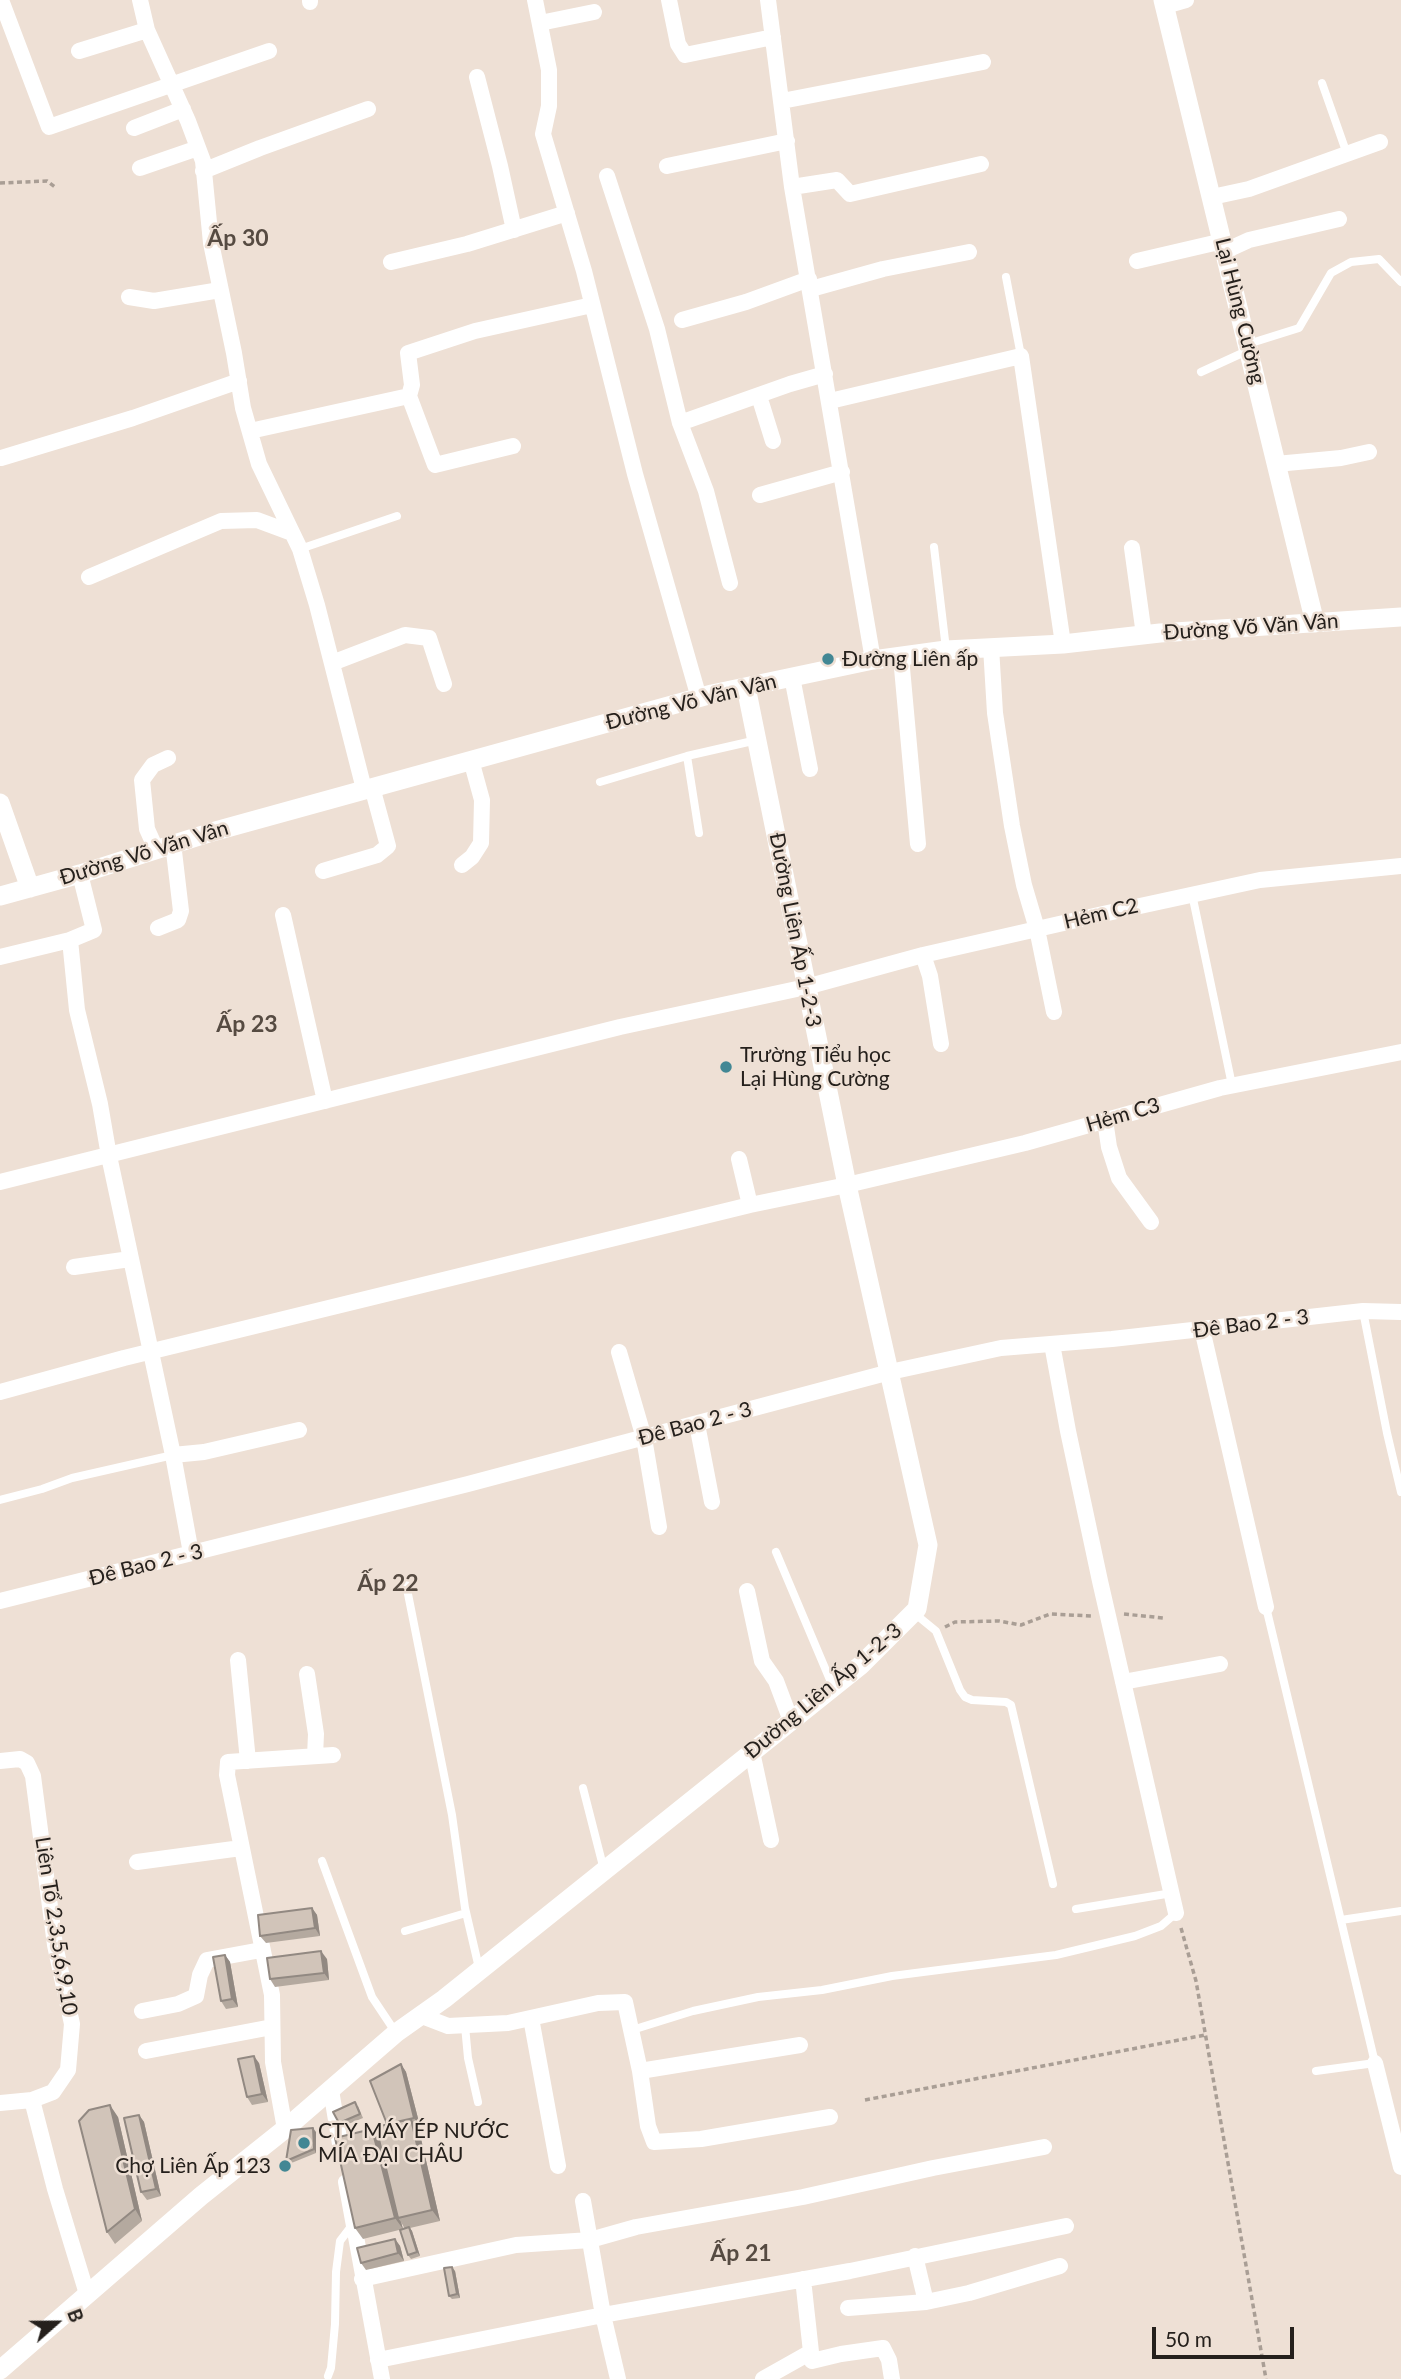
<!DOCTYPE html>
<meta charset="utf-8">
<style>
body{margin:0}
#map{position:relative;width:1401px;height:2379px;overflow:hidden;background:#eee0d5;font-family:Lato,sans-serif}
canvas{display:block}
.north{position:absolute;left:21px;top:2288px;width:70px;height:70px;-webkit-text-stroke:5px #eee0d5;paint-order:stroke;rotate:69deg;font-size:19px;font-weight:700;line-height:28px;text-align:center;color:#25201c}
.north::after{content:'';display:block;margin:auto;width:24px;height:32px;background:#25201c;clip-path:polygon(50% 0,100% 100%,50% 72%,0 100%)}
.scale{position:absolute;left:1152px;top:2327px;width:142px;height:32px;box-sizing:border-box;border:4px solid #25201c;border-top:0;padding-left:9px;font-size:21px;line-height:24px;white-space:nowrap;color:#25201c;-webkit-text-stroke:5px #eee0d5;paint-order:stroke}
</style>
<div id="map">
<canvas width="1401" height="2379"></canvas>
<div class="north">B</div>
<div class="scale">50 m</div>
</div>
<script>
const ctx = document.querySelector('canvas').getContext('2d');
ctx.lineJoin = 'round';
function shape(rows) {
  const path = new Path2D();
  for (const r of rows) {
    path.moveTo(r[0], r[1]);
    for (let i = 2; i < r.length; i += 2) path.lineTo(r[i], r[i + 1]);
  }
  return path;
}
function trace(path, color, width, dash) {
  ctx.strokeStyle = color;
  ctx.lineWidth = width;
  ctx.lineCap = dash ? 'butt' : 'round';
  ctx.setLineDash(dash || []);
  ctx.stroke(path);
}
function fillPath(path, color) {
  ctx.fillStyle = color;
  ctx.fill(path, 'evenodd');
}
function write(font, color, halo, rows, align = 'center') {
  ctx.font = font + ' Lato,sans-serif';
  ctx.lineWidth = 5;
  ctx.setLineDash([]);
  ctx.textBaseline = 'middle';
  ctx.strokeStyle = halo;
  ctx.fillStyle = color;
  for (const [text, x, y, turn = 0] of rows) {
    ctx.save();
    ctx.translate(x, y);
    ctx.rotate((+turn || 0) * Math.PI / 180);
    ctx.textAlign = isNaN(turn) ? turn : align;
    if (halo) ctx.strokeText(text, 0, 0);
    ctx.fillText(text, 0, 0);
    ctx.restore();
  }
}
const path = shape([
 [0,183,47,181,55,187],
 [1124,1614,1163,1618],
 [945,1627,955,1622,999,1621,1021,1625,1050,1614,1092,1616],
 [1181,1928,1196,1981,1266,2379],
 [865,2100,1205,2035]
]);
const service = shape([
 [1322,83,1347,154],
 [1006,277,1021,356],
 [1248,344,1299,328,1331,273,1351,262,1379,259,1401,282],
 [1201,372,1249,350],
 [934,547,946,649],
 [300,549,397,516],
 [687,756,699,833],
 [600,782,687,756,757,740],
 [1192,894,1232,1085],
 [1363,1311,1387,1433,1401,1492],
 [0,1500,42,1489,72,1478,173,1455],
 [776,1552,833,1687],
 [406,1584,452,1815,465,1908,479,1968],
 [1266,1607,1375,2063,1316,2071],
 [914,1613,936,1631,960,1690,965,1697,972,1700,1006,1702,1011,1705,1053,1884],
 [583,1788,604,1870],
 [322,1861,372,1997,396,2033],
 [1076,1909,1172,1893],
 [1341,1920,1401,1911],
 [405,1931,466,1913],
 [465,2026,468,2058,478,2102],
 [632,2030,693,2011,758,1997,822,1990,892,1976,1056,1955,1135,1936,1161,1926,1176,1913],
 [328,2376,331,2368,335,2324,336,2272,340,2241,353,2224]
]);
const minor = shape([
 [1,0,49,127,269,51],
 [140,0,147,30,188,121,203,161,211,243,234,353,243,408,259,464,300,549,317,605,364,789],
 [310,0,310,2],
 [535,0,549,70,549,106,543,134,584,271,635,474,699,698],
 [669,0,678,44,685,55,773,37],
 [768,0,792,187,873,660],
 [1165,6,1186,0],
 [540,23,594,12],
 [79,51,147,30],
 [477,77,500,166,514,230],
 [782,101,983,62],
 [134,128,183,109],
 [667,166,787,141],
 [140,168,198,148],
 [203,171,260,148,368,109],
 [607,176,657,329,680,423,706,491,730,583],
 [792,187,837,180,850,194,981,164],
 [1212,197,1249,189,1380,142],
 [1225,251,1249,240,1339,219],
 [1137,261,1223,241],
 [391,262,467,244,567,213],
 [811,289,883,269,969,252],
 [129,297,154,301,220,290],
 [682,320,746,302,809,279],
 [759,396,773,441],
 [830,401,1021,356,1063,644],
 [680,423,790,384,825,374],
 [250,431,409,396],
 [513,446,435,465,409,396,412,385,408,353,475,331,592,305],
 [1,458,133,418,239,381],
 [1276,464,1341,458,1369,452],
 [760,495,842,472],
 [1132,548,1144,635],
 [89,577,221,521,257,520,292,533],
 [991,647,995,713,1012,826,1024,885,1037,929,1054,1012],
 [901,657,918,844],
 [332,663,405,635,429,638,444,684],
 [792,677,810,769],
 [156,849,147,829,142,780,153,765,168,758],
 [462,865,472,857,481,843,482,800,471,760],
 [323,871,377,855,388,846,372,787],
 [80,874,94,930,70,940,77,1010,100,1104,109,1156,173,1455,191,1553],
 [283,915,325,1101],
 [158,928,178,920,181,911,173,843],
 [923,955,930,976,941,1044],
 [0,957,70,940],
 [1105,1120,1109,1147,1119,1178,1151,1222],
 [739,1159,750,1205],
 [0,1182,620,1027,806,987,923,955,1103,914,1260,880,1401,866],
 [74,1267,130,1259],
 [1202,1329,1266,1607],
 [1052,1344,1068,1431,1100,1581,1176,1913],
 [619,1352,644,1438,659,1527],
 [0,1392,124,1358,750,1205,847,1185,1025,1143,1220,1088,1401,1052],
 [697,1424,712,1502],
 [173,1455,204,1452,299,1430],
 [747,1591,762,1661,776,1681,791,1721],
 [0,1601,468,1484,890,1372,1001,1348,1112,1339,1363,1311,1401,1312],
 [238,1660,248,1761],
 [307,1674,316,1734,315,1756],
 [1123,1682,1220,1664],
 [752,1752,771,1840],
 [0,1761,20,1759,27,1763,33,1776,55,1945,72,2024,68,2070,53,2092,32,2100,0,2103],
 [137,1862,241,1848],
 [142,2011,178,2004,196,1996,200,1975,207,1960,261,1950],
 [422,2016,448,2026,508,2023,598,2003,625,2002,640,2071,648,2126,654,2142,701,2139,830,2117],
 [531,2018,558,2166],
 [146,2051,272,2027],
 [1375,2063,1401,2167],
 [640,2071,800,2045],
 [331,2090,342,2156],
 [32,2100,55,2189,87,2294],
 [285,2129,273,2062,272,1995,227,1775,228,1762,333,1755],
 [346,2182,382,2379],
 [583,2201,603,2315,618,2379],
 [915,2256,926,2302],
 [362,2279,516,2245,590,2240,636,2227,803,2197,933,2168,1044,2147],
 [848,2308,926,2302,969,2293,1060,2266],
 [378,2360,603,2315,850,2271,1066,2226],
 [812,2361,841,2354,883,2348,889,2360,892,2379],
 [763,2379,811,2352,803,2279]
]);
const tertiary = shape([
 [1163,0,1315,623],
 [0,803,30,888],
 [0,896,80,874,212,832,712,694,873,660,946,650,1063,644,1160,633,1401,617],
 [0,2370,201,2196,285,2129,396,2033,444,1999,861,1665,917,1609,928,1545,847,1185,746,687]
]);
const wall = shape([
 [312,1908,317,1915,320,1936,266,1943,260,1936],
 [225,1955,230,1962,238,2007,226,2009,221,2001],
 [327,1959,329,1980,275,1987,270,1979],
 [259,2063,268,2102,252,2105,247,2097],
 [401,2064,406,2072,420,2126,417,2127,419,2130,440,2221,410,2228,412,2231,420,2256,411,2259,408,2255,405,2229,401,2222,403,2229,363,2239,355,2228,379,2140,387,2124],
 [358,2106,363,2118,341,2127,339,2123],
 [139,2115,144,2122,161,2196,147,2200,141,2192],
 [118,2117,142,2221,115,2244,107,2232],
 [316,2132,316,2153,289,2164,286,2161],
 [395,2239,400,2246,404,2261,366,2270,361,2263],
 [455,2271,460,2298,452,2299,449,2296]
]);
const shadedWall = shape([
 [312,1908,317,1915,320,1936,315,1928],
 [321,1951,327,1959,329,1980,324,1973],
 [225,1955,230,1962,238,2007,232,1999],
 [254,2056,259,2063,268,2102,262,2094],
 [401,2064,406,2072,420,2126,414,2118],
 [110,2105,118,2117,142,2221,135,2209],
 [139,2115,144,2122,161,2196,156,2189],
 [411,2119,419,2130,440,2221,432,2210],
 [313,2128,316,2132,316,2153,314,2149],
 [372,2129,380,2140,398,2218,401,2222,403,2229,395,2218],
 [409,2227,412,2231,420,2256,417,2252],
 [395,2239,400,2246,404,2261,398,2253],
 [452,2267,455,2271,460,2298,457,2294]
]);
const building = shape([
 [312,1908,315,1928,260,1936,258,1915,312,1908],
 [321,1951,324,1973,270,1979,267,1958,321,1951],
 [225,1955,232,1999,221,2001,213,1957,225,1955],
 [254,2056,262,2094,247,2097,238,2059,254,2056],
 [401,2064,414,2118,387,2124,370,2081,401,2064],
 [355,2102,360,2114,339,2123,333,2112,355,2102],
 [110,2105,135,2209,107,2232,79,2121,89,2110,110,2105],
 [139,2115,156,2189,141,2192,124,2118,139,2115],
 [411,2119,432,2210,398,2218,376,2127,411,2119],
 [313,2128,314,2149,286,2161,291,2130,313,2128],
 [372,2129,395,2218,355,2228,335,2138,372,2129],
 [409,2227,417,2252,408,2255,400,2230,409,2227],
 [395,2239,398,2253,361,2263,357,2248,395,2239],
 [452,2267,457,2294,449,2296,444,2268,452,2267]
]);
const markers = [
 [828,659,7,"#428794"],
 [726,1067,7,"#428794"],
 [304,2143,7,"#428794"],
 [285,2166,7,"#428794"]
];
const streetNames = [
 ["Lại Hùng Cường",1240,311,76],
 ["Đường Võ Văn Vân",1251,627,-4],
 ["Đường Võ Văn Vân",691,702,-14],
 ["Đường Võ Văn Vân",144,853,-17],
 ["Hẻm C2",1101,914,-13],
 ["Đường Liên Ấp 1-2-3",795,930,79],
 ["Hẻm C3",1123,1115,-16],
 ["Đê Bao 2 - 3",1251,1324,-7],
 ["Đê Bao 2 - 3",695,1424,-15],
 ["Đê Bao 2 - 3",146,1565,-14],
 ["Đường Liên Ấp 1-2-3",823,1691,-40],
 ["Liên Tổ 2,3,5,6,9,10",56,1926,81]
];
const poiNames = [
 ["Đường Liên ấp",842,659],
 ["Trường Tiểu học",740,1055],
 ["Lại Hùng Cường",740,1079],
 ["CTY MÁY ÉP NƯỚC",318,2131],
 ["MÍA ĐẠI CHÂU",318,2155],
 ["Chợ Liên Ấp 123",271,2166,"right"]
];
const neighbourhoodNames = [
 ["Ấp 30",238,239],
 ["Ấp 23",247,1025],
 ["Ấp 22",388,1584],
 ["Ấp 21",741,2254]
];
trace(path, '#a99e95', 3.5, [5, 3.5]);
trace(service, '#fff', 8);
trace(minor, '#fff', 16);
trace(tertiary, '#fff', 19);
fillPath(wall, '#b4a99f');
fillPath(shadedWall, '#928982');
fillPath(building, '#d1c4b9');
trace(building, '#928982', 2);
for (const [x, y, r, color] of markers) {
  const dot = new Path2D();
  dot.arc(x, y, r, 0, 2 * Math.PI);
  ctx.fillStyle = color;
  ctx.fill(dot);
  trace(dot, '#eee0d5', 2.5);
}
write('21px', '#25201c', '#eee0d5', streetNames);
write('21px', '#25201c', '#eee0d5', poiNames, 'left');
write('bold 23px', '#564b42', '#eee0d5', neighbourhoodNames);
</script>
